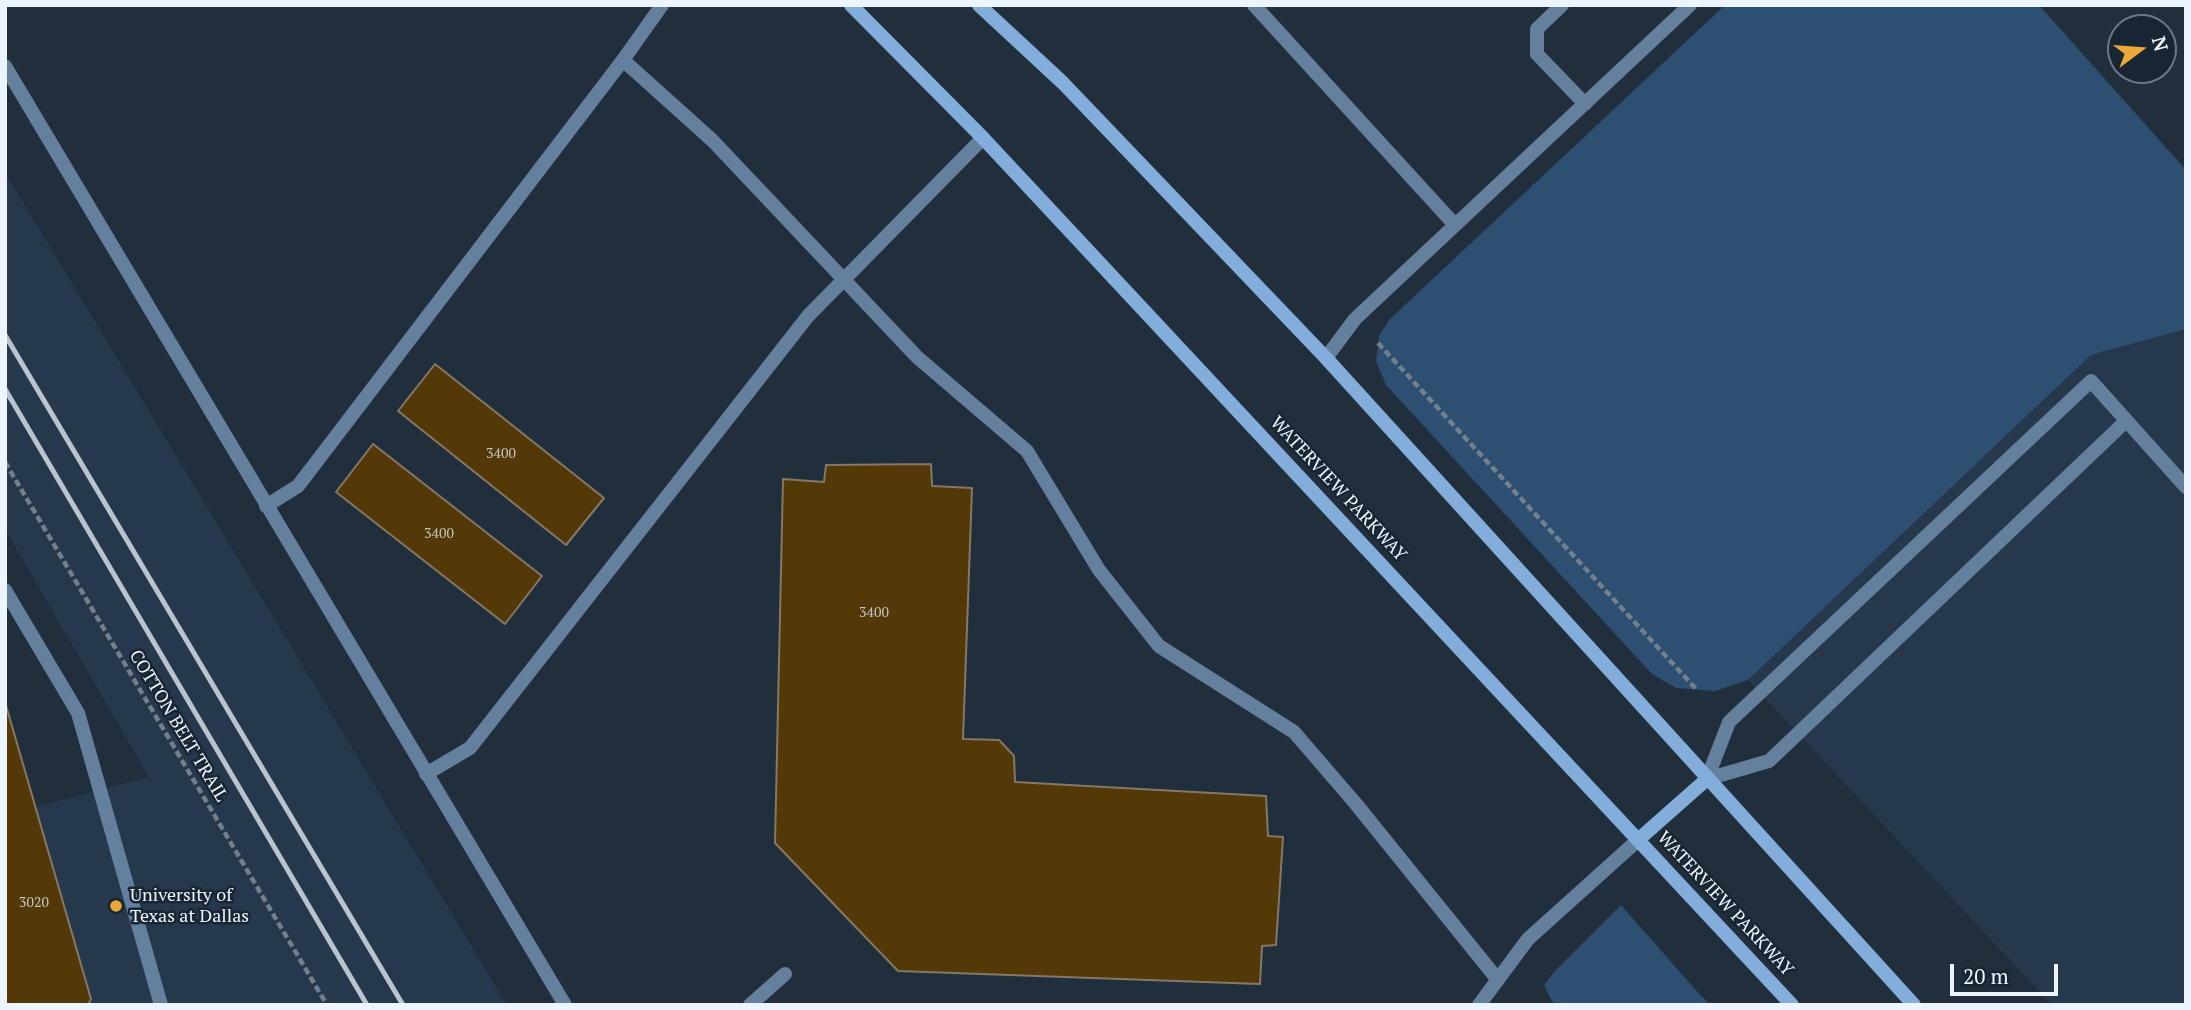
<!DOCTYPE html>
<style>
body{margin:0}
#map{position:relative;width:2191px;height:1010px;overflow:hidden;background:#212f3d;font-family:"PT Serif",serif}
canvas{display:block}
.frame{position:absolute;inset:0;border:7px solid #ecf5ff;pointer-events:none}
.north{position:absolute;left:2107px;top:14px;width:70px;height:70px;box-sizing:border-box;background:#182533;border:2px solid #6d7885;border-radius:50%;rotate:74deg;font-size:19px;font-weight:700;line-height:28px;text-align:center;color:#ecf5ff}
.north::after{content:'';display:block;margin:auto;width:24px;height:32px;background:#eca93a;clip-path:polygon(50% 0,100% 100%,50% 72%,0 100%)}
.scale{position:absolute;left:1950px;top:964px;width:108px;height:32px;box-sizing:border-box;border:4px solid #ecf5ff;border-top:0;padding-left:9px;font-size:21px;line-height:24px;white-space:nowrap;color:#ecf5ff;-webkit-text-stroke:5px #182533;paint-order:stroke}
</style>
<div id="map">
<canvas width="2191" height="1010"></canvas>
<div class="frame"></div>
<div class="north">N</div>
<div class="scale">20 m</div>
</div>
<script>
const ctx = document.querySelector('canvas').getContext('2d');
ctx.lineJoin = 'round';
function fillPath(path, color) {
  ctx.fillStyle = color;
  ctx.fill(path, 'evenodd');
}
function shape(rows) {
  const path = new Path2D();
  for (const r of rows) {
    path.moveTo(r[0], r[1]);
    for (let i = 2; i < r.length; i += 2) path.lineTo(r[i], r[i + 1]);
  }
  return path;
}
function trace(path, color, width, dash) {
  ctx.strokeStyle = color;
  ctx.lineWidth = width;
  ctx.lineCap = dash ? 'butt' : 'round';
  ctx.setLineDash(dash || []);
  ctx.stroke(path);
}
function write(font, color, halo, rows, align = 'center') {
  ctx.font = font + ' "PT Serif",serif';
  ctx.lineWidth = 5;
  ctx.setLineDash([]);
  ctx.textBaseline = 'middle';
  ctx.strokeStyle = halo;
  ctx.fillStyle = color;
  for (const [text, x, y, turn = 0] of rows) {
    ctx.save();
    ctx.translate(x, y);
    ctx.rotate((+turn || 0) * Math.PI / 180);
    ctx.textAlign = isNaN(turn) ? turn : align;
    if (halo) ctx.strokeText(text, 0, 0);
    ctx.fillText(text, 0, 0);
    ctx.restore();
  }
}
const built = shape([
 [5,172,507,1005,5,1005,5,702,36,807,149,777,5,529],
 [2186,329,2186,1005,2052,1005,1748,680,2091,355]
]);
const green = shape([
 [1725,5,2039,5,2186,170,2186,329,2091,355,1748,680,1715,691,1676,688,1652,674,1386,385,1376,361,1379,336,1390,319],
 [1621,905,1694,988,1710,1005,1557,1005,1552,1001,1544,985,1553,973]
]);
const building = shape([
 [435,364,604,498,566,545,398,411,435,364],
 [373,444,542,576,505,624,336,492,373,444],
 [931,464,932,486,972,488,963,739,999,740,1014,756,1015,782,1266,796,1268,836,1283,837,1276,945,1262,946,1260,984,898,971,775,843,783,479,824,482,826,465,931,464],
 [5,702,91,999,88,1005,5,1005,5,702]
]);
const path = shape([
 [1378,343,1697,690],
 [5,462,327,1005]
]);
const lane = shape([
 [1254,5,1455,225],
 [1562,5,1537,29,1537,54,1585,104],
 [623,60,713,141,917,357,1027,451,1099,570,1159,646,1294,732,1356,804,1498,980],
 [5,66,565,1005],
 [1326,358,1355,319,1690,5],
 [266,506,298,486,623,60,662,5],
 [5,590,78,713,161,1005],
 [426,774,470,748,808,316,983,138],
 [1707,779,1729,722,2091,381,2186,487],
 [1707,779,1769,761,2126,421],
 [750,1005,785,974],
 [1479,1005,1528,939,1638,840]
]);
const secondary = shape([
 [851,5,983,138,1792,1005],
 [979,5,1063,83,1326,358,1914,1005],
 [1638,840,1707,779]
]);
const rail = shape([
 [5,335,403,1005],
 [5,389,367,1005]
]);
const markers = [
 [116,906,7,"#eca93a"]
];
const numberNames = [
 ["3400",501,454],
 ["3400",439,534],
 ["3400",874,613],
 ["3020",34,903]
];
const streetNames = [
 ["WATERVIEW PARKWAY",1338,489,47],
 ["COTTON BELT TRAIL",178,726,59],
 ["WATERVIEW PARKWAY",1725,904,47]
];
const poiNames = [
 ["University of",130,896],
 ["Texas at Dallas",130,917]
];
fillPath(built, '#26394c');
fillPath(green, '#2c4f72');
fillPath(building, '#533808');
trace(building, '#857865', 2);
trace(path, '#737f8b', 4.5, [7, 3.5]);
trace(lane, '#65809c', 14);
trace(secondary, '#83aedb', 14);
trace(rail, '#bac4cf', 5);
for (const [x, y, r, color] of markers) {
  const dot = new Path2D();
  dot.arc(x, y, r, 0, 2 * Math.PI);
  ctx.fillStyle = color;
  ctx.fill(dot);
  trace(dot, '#182533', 2.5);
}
write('14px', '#c6c6c1', null, numberNames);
write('18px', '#ecf5ff', '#182533', streetNames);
write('18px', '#ecf5ff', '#182533', poiNames, 'left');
</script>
